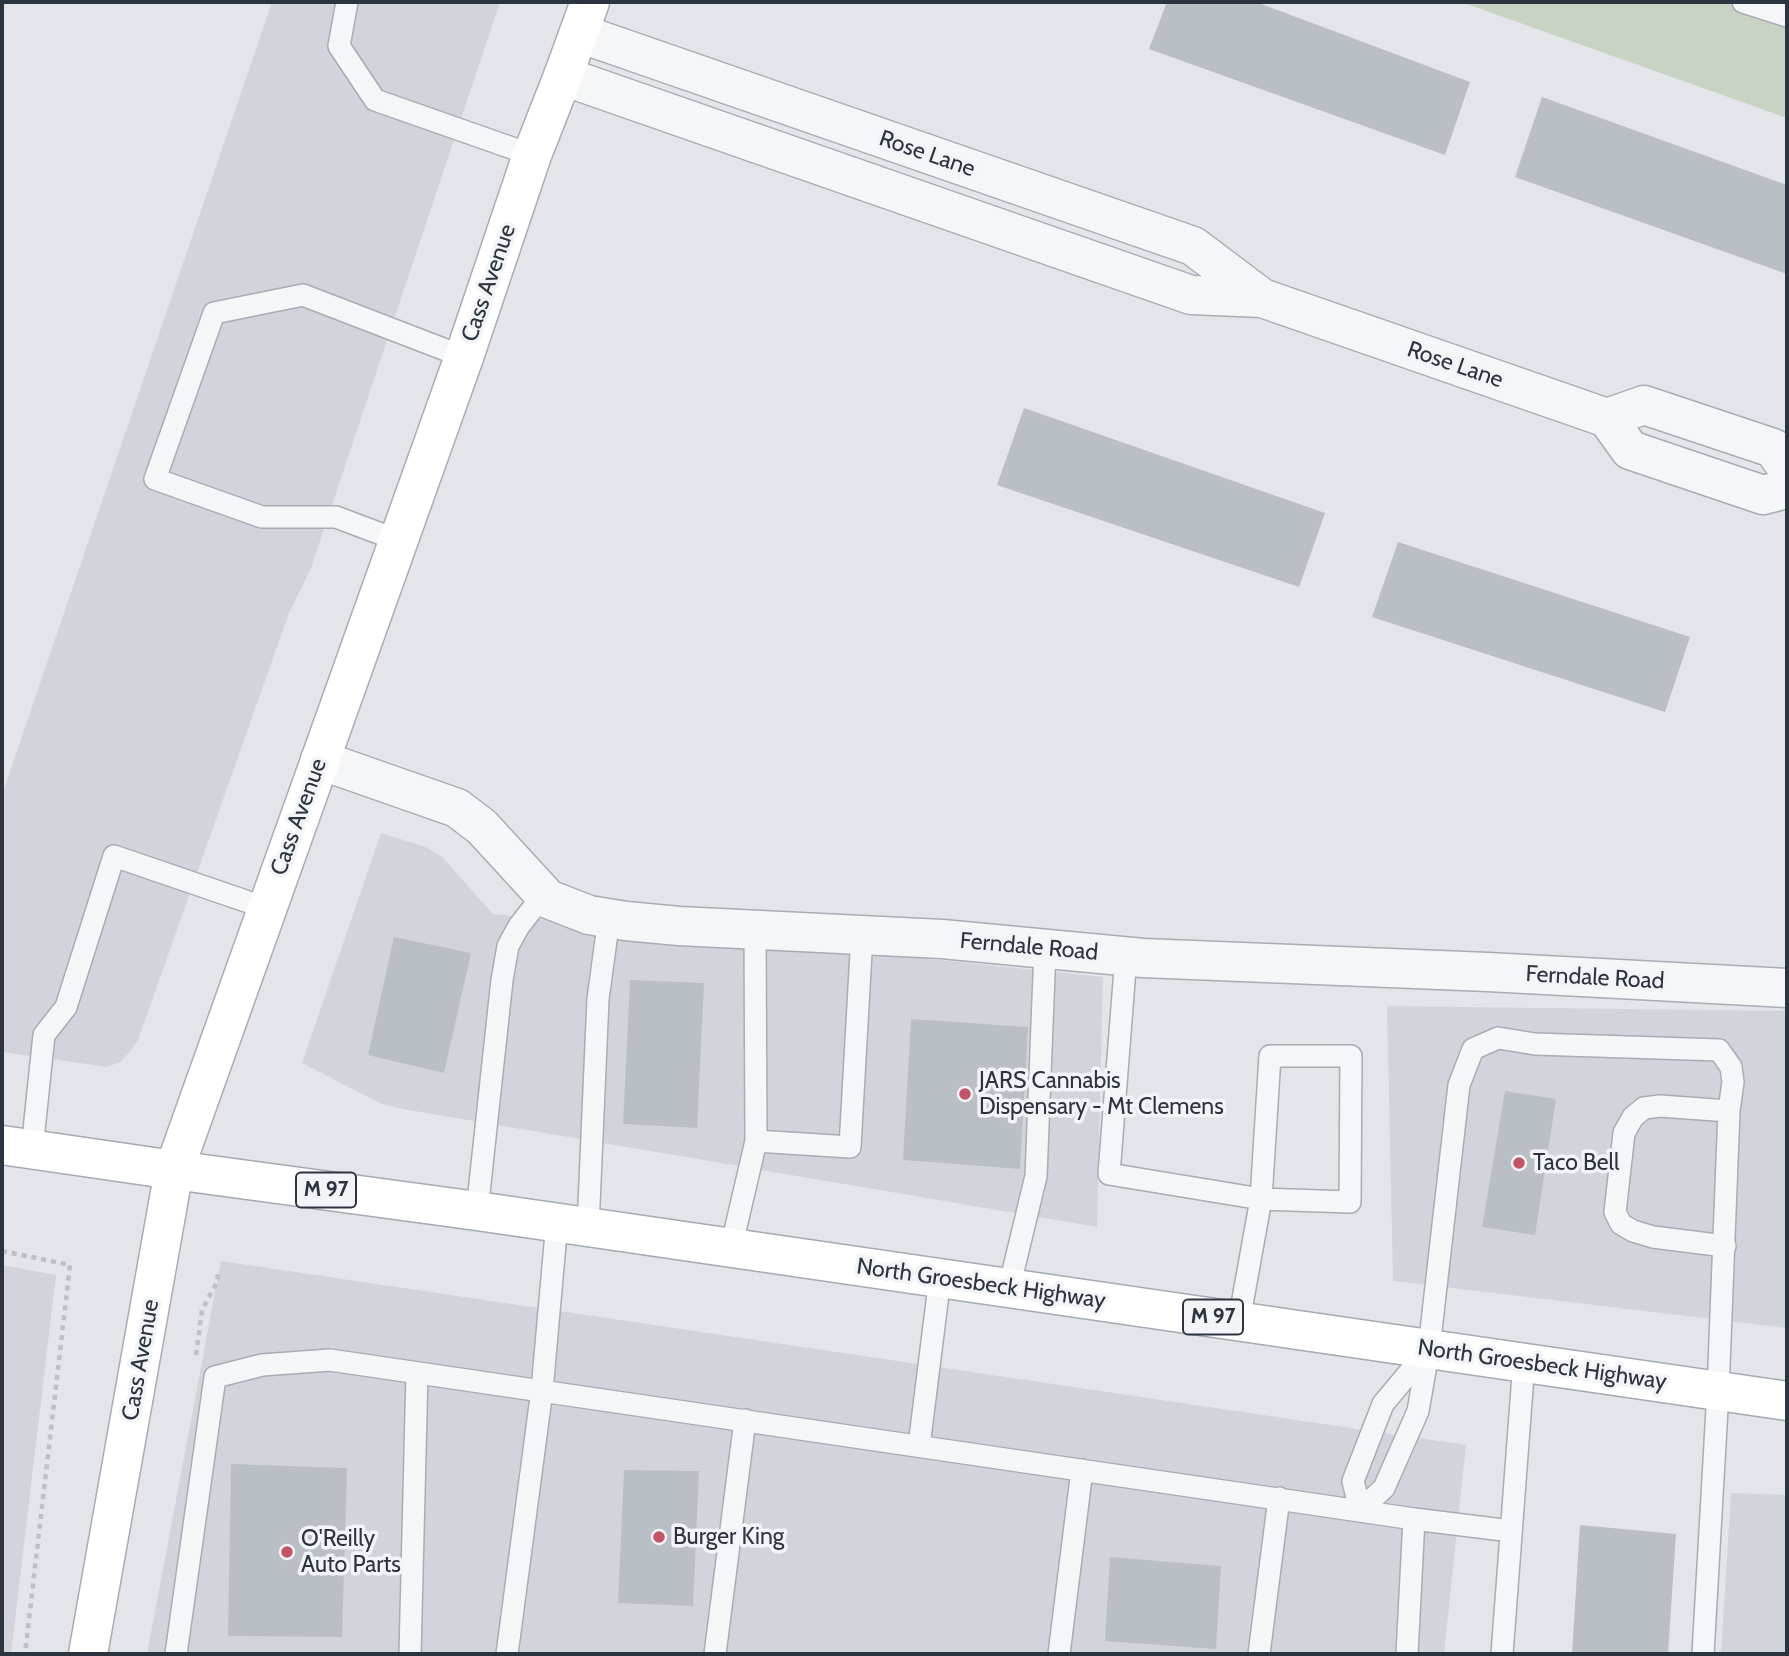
<!DOCTYPE html>
<style>
body{margin:0}
#map{position:relative;width:1789px;height:1656px;overflow:hidden;background:#e3e5ea;font-family:Cabin,sans-serif}
canvas{display:block}
.frame{position:absolute;inset:0;border:4px solid #2c3440;pointer-events:none}
</style>
<div id="map">
<canvas width="1789" height="1656"></canvas>
<div class="frame"></div>
</div>
<script>
const ctx = document.querySelector('canvas').getContext('2d');
ctx.lineJoin = 'round';
function fillPath(path, color) {
  ctx.fillStyle = color;
  ctx.fill(path, 'evenodd');
}
function shape(rows) {
  const path = new Path2D();
  for (const r of rows) {
    path.moveTo(r[0], r[1]);
    for (let i = 2; i < r.length; i += 2) path.lineTo(r[i], r[i + 1]);
  }
  return path;
}
function trace(path, color, width, dash) {
  ctx.strokeStyle = color;
  ctx.lineWidth = width;
  ctx.lineCap = dash ? 'butt' : 'round';
  ctx.setLineDash(dash || []);
  ctx.stroke(path);
}
function write(font, color, halo, rows, align = 'center') {
  ctx.font = font + ' Cabin,sans-serif';
  ctx.lineWidth = 7;
  ctx.setLineDash([]);
  ctx.textBaseline = 'middle';
  ctx.strokeStyle = halo;
  ctx.fillStyle = color;
  for (const [text, x, y, turn = 0] of rows) {
    ctx.save();
    ctx.translate(x, y);
    ctx.rotate((+turn || 0) * Math.PI / 180);
    ctx.textAlign = isNaN(turn) ? turn : align;
    if (halo) ctx.strokeText(text, 0, 0);
    ctx.fillText(text, 0, 0);
    ctx.restore();
  }
}
const built = shape([
 [272,2,500,2,311,568,289,613,138,1040,129,1053,120,1062,107,1067,2,1052,2,795],
 [381,833,426,847,442,857,493,914,1103,977,1097,1227,403,1109,382,1104,302,1063],
 [1387,1006,1787,1011,1787,1328,1393,1281],
 [221,1261,1466,1445,1444,1654,147,1654],
 [2,1265,56,1275,11,1654,2,1654],
 [1731,1493,1787,1495,1787,1654,1721,1654]
]);
const green = shape([
 [1461,2,1787,2,1787,118]
]);
const building = shape([
 [1167,2,1256,2,1470,82,1445,155,1149,49],
 [1542,97,1787,185,1787,274,1515,177],
 [1024,408,1325,513,1299,587,997,485],
 [1398,542,1690,637,1665,712,1372,617],
 [394,937,471,953,444,1073,368,1055],
 [630,980,704,983,697,1128,623,1124],
 [911,1019,1028,1027,1020,1169,903,1160],
 [1505,1091,1556,1099,1535,1235,1482,1227],
 [231,1464,347,1468,342,1637,228,1636],
 [624,1470,699,1471,693,1606,618,1603],
 [1580,1525,1676,1534,1668,1654,1572,1654],
 [1110,1557,1221,1566,1216,1649,1105,1641]
]);
const path = shape([
 [2,1251,70,1265,25,1654],
 [196,1355,202,1310,217,1282,218,1273]
]);
const lane = shape([
 [347,2,339,46,375,100,532,155],
 [1743,2,1787,16],
 [397,540,336,517,262,517,155,479,214,313,303,295,464,357],
 [1126,956,1109,1174,1261,1199,1350,1202,1351,1056,1270,1056,1261,1199,1239,1321],
 [756,1141,850,1147,862,935],
 [32,1149,44,1035,66,1007,114,856,266,908],
 [477,1211,502,980,508,946,519,926,544,894],
 [588,1227,598,999,609,918],
 [1725,1246,1653,1237,1633,1231,1621,1224,1615,1212,1624,1133,1633,1117,1644,1108,1660,1106,1729,1111],
 [731,1248,756,1141,755,929],
 [1009,1288,1036,1176,1045,949],
 [919,1446,940,1278],
 [1360,1510,1384,1488,1418,1411,1429,1348,1459,1085,1473,1049,1498,1038,1535,1044,1719,1050,1731,1067,1733,1082,1729,1111,1718,1391,1703,1654],
 [1360,1510,1353,1481,1383,1404,1428,1350],
 [1414,1519,1511,1531],
 [176,1654,215,1377,262,1365,330,1360,1414,1519,1407,1654],
 [410,1654,417,1373],
 [507,1654,542,1390,557,1222],
 [715,1654,745,1420],
 [1059,1654,1082,1470],
 [1259,1654,1279,1498],
 [1502,1654,1524,1362]
]);
const street = shape([
 [579,33,1193,246,1262,298],
 [563,76,1191,295,1262,298,1607,418,1630,450,1763,495,1787,489],
 [1607,418,1644,405,1773,448,1787,468],
 [320,760,457,808,482,827,548,899,589,915,626,921,679,926,942,939,1143,958,1488,972,1787,988]
]);
const secondary = shape([
 [88,1654,174,1170,464,357,532,155,563,76,590,2]
]);
const primary = shape([
 [2,1145,174,1170,477,1211,1787,1401]
]);
const markers = [
 [965,1094,7,"#c25466"],
 [1519,1163,7,"#c25466"],
 [659,1537,7,"#c25466"],
 [287,1552,7,"#c25466"]
];
const shields = [
 [326,1190,60],
 [1213,1317,60]
];
const shieldNames = [
 ["M 97",326,1190],
 ["M 97",1213,1317]
];
const streetNames = [
 ["Rose Lane",927,154,19],
 ["Cass Avenue",489,283,-71],
 ["Rose Lane",1455,365,19],
 ["Cass Avenue",299,817,-70],
 ["Ferndale Road",1029,947,5],
 ["Ferndale Road",1595,978,3],
 ["North Groesbeck Highway",981,1284,8],
 ["Cass Avenue",141,1360,-80],
 ["North Groesbeck Highway",1542,1365,8]
];
const poiNames = [
 ["JARS Cannabis",979,1081],
 ["Dispensary - Mt Clemens",979,1107],
 ["Taco Bell",1533,1163],
 ["Burger King",673,1537],
 ["O'Reilly",301,1539],
 ["Auto Parts",301,1565]
];
fillPath(built, '#d1d5db');
fillPath(green, '#c8d3c4');
fillPath(building, '#babfc6');
trace(lane, '#a8acb4', 24);
trace(street, '#a8acb4', 41);
trace(secondary, '#a8acb4', 41);
trace(primary, '#a3aab4', 41);
trace(path, '#bdc0c4', 4.5, [5, 5]);
trace(lane, '#f5f6f8', 21);
trace(street, '#f5f6f8', 38);
trace(secondary, '#fff', 38);
trace(primary, '#fff', 38);
for (const [x, y, r, color] of markers) {
  const dot = new Path2D();
  dot.arc(x, y, r, 0, 2 * Math.PI);
  ctx.fillStyle = color;
  ctx.fill(dot);
  trace(dot, '#f2f4f7', 2.5);
}
for (const [x, y, w] of shields) {
  const box = new Path2D();
  box.roundRect(x - w / 2, y - 17.5, w, 35, 5);
  ctx.fillStyle = '#f2f4f7';
  ctx.fill(box);
  trace(box, '#2c3440', 2);
}
write('bold 21px', '#2c3440', null, shieldNames);
write('23px', '#2c3440', '#f2f4f7', streetNames);
write('23px', '#2c3440', '#f2f4f7', poiNames, 'left');
</script>
